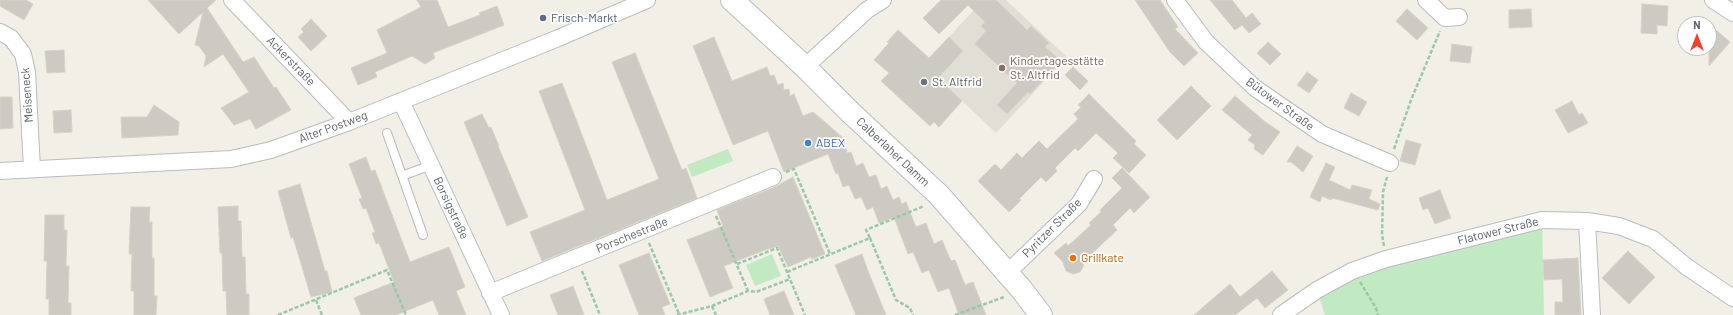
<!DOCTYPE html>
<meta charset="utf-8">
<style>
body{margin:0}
#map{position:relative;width:1733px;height:315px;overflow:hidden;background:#f1efe6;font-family:Barlow,sans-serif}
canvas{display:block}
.north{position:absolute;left:1677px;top:16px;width:40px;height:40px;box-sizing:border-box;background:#fff;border:1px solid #bec0c3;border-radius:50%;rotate:0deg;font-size:11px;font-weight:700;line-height:16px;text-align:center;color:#5d6268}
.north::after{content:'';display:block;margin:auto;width:14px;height:18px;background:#f83f25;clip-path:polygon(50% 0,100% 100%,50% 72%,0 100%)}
</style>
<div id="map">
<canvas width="1733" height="315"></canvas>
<div class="north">N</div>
</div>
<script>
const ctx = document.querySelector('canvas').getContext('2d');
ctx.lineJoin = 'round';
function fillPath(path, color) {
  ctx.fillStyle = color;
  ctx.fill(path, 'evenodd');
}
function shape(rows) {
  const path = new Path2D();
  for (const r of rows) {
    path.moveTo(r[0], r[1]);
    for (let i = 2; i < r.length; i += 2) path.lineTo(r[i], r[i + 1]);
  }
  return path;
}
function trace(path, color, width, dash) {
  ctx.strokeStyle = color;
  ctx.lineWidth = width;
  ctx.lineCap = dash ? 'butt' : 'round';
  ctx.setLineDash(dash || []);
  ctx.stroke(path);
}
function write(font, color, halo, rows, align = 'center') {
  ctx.font = font + ' Barlow,sans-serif';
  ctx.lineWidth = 3.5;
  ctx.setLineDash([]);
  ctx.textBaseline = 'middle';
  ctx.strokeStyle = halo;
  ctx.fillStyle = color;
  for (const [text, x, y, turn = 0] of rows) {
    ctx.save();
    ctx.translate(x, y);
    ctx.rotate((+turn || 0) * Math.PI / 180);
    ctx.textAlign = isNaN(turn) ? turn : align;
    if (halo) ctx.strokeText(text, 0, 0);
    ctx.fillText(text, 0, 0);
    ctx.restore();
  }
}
const education = shape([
 [983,0,1006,0,1067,57,996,133,938,78,963,51,949,37]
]);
const green = shape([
 [728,149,733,161,692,177,687,165],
 [1542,220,1544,315,1325,315,1317,290,1352,271],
 [772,254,781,276,755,286,746,265]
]);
const building = shape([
 [0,0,26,0,33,4,24,20,0,6,0,0],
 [148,0,216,0,207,8,243,62,254,57,274,88,276,87,291,110,256,129,250,119,234,125,221,108,249,92,223,54,204,67,206,56,199,46,195,45,203,12,179,34,148,0],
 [417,0,437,0,448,27,480,15,479,13,497,6,504,25,433,53,435,58,425,64,412,56,375,72,377,77,358,85,351,68,387,53,377,30,421,7,417,0],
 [941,0,996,0,1027,30,1031,26,1049,43,1045,47,1061,61,1030,94,1028,92,1007,114,997,105,1017,83,975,44,986,31,981,26,985,22,968,5,939,34,923,18,941,0],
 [1135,0,1160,0,1178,27,1175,29,1198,53,1184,66,1170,52,1135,0],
 [1210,0,1232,0,1246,18,1252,13,1261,24,1249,33,1242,25,1235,30,1210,0],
 [1642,4,1668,6,1667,26,1657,25,1657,34,1641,33,1642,4],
 [1407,9,1428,28,1417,40,1396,21,1407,9],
 [1531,9,1532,27,1509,28,1509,10,1531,9],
 [311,19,327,36,311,51,298,37,304,32,301,29,311,19],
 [1709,24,1730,42,1709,66,1709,24],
 [898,30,929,58,949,37,963,51,938,78,962,101,939,127,934,122,930,126,881,81,889,73,874,60,889,43,887,42,898,30],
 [714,37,732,81,767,67,770,76,774,75,778,85,783,83,784,90,789,89,790,96,794,94,803,116,813,112,825,122,843,138,847,153,851,152,856,166,863,163,869,177,876,175,881,189,887,186,893,200,899,197,902,204,906,202,916,227,926,223,934,244,942,240,951,261,955,260,965,285,973,282,986,315,959,315,949,288,938,292,929,270,922,273,913,252,908,254,894,217,879,223,873,207,867,210,861,197,855,199,849,185,843,187,838,173,836,174,828,154,784,172,768,131,733,145,693,46,714,37],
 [1268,42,1281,54,1270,65,1257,53,1268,42],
 [1452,44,1472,47,1470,63,1450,61,1452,44],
 [64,50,65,72,47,73,45,51,64,50],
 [635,53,682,170,686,168,697,198,542,261,530,232,585,210,539,91,562,83,607,200,659,179,612,62,635,53],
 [1073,67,1088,81,1080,90,1065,75,1073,67],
 [1307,72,1318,80,1309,93,1297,85,1307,72],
 [1191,86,1211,106,1177,140,1157,120,1191,86],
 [1351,93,1367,102,1359,116,1344,108,1351,93],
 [1089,94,1136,141,1134,144,1146,155,1129,173,1113,158,1118,153,1096,133,1078,151,1075,148,1055,168,1057,171,1046,182,1041,177,1019,199,1021,200,1009,212,978,181,995,164,1001,170,1017,153,1022,158,1039,141,1047,149,1078,119,1074,114,1081,107,1078,105,1089,94],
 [1235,96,1264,121,1280,132,1263,155,1254,149,1255,145,1248,140,1252,135,1222,110,1235,96],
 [0,97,12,97,13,128,0,129,0,97],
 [1572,101,1579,115,1582,113,1588,123,1568,133,1555,110,1572,101],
 [154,105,179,122,178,135,122,138,121,117,147,117,154,105],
 [71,110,72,132,54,133,53,111,71,110],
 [482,114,489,128,491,127,499,146,498,146,528,217,507,226,464,122,482,114],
 [1406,140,1421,144,1415,165,1400,161,1406,140],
 [1297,146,1313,156,1303,172,1291,162,1287,162,1297,146],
 [366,157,371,171,375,170,410,262,449,247,465,287,456,291,466,315,439,315,433,300,396,315,361,315,354,298,394,282,379,243,376,244,372,233,375,232,366,208,363,209,359,199,362,198,349,164,366,157],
 [1326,163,1335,167,1329,180,1350,190,1352,185,1372,190,1369,199,1380,204,1378,210,1332,198,1331,200,1322,196,1320,202,1310,197,1326,163],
 [1122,168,1150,197,1134,213,1130,208,1113,225,1117,230,1084,261,1083,267,1080,272,1073,274,1066,271,1063,262,1054,253,1066,243,1068,246,1091,225,1089,223,1101,212,1100,210,1122,188,1112,178,1122,168],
 [793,177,825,254,812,259,811,257,788,267,778,246,765,250,724,266,733,288,710,297,687,240,723,226,717,210,777,186,793,177],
 [300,184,325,271,327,271,332,292,311,297,293,237,291,238,278,191,300,184],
 [1440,190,1451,218,1435,224,1428,208,1423,210,1419,198,1440,190],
 [238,206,238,221,241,221,242,257,245,257,246,294,249,294,249,315,227,315,226,291,223,291,222,253,220,253,218,207,238,206],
 [131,207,150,207,149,222,152,222,152,258,154,258,154,296,157,296,156,315,134,315,134,291,131,291,132,254,129,254,131,207],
 [45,215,64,215,64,230,67,230,66,266,69,266,68,303,71,303,71,315,49,315,49,299,46,299,47,261,44,261,45,215],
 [1628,251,1655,277,1629,304,1602,278,1628,251],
 [649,253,670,304,662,307,665,315,639,315,619,265,649,253],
 [862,254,868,271,886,315,856,315,835,265,862,254],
 [1578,258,1581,315,1555,315,1555,302,1563,302,1562,279,1544,280,1543,260,1578,258],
 [1272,271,1288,290,1265,308,1257,298,1235,315,1194,315,1230,284,1240,297,1272,271],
 [573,286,584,315,558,315,550,295,573,286],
 [784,291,794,315,770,315,764,299,784,291]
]);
const path = shape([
 [1394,149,1411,100,1440,31],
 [786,172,794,169,830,254],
 [716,216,748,291],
 [870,238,896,300,910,308,913,315],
 [649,243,679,314],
 [1384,246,1382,235,1383,192,1387,177],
 [737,264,777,248,805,315],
 [582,271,600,315],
 [787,272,870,238,866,230,924,206],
 [1360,282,1376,308,1378,315],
 [316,300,322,315],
 [712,306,716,315],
 [278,315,387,270,406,315],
 [677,315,712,306,748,291,756,292,790,279],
 [955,315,1004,297]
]);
const lane = shape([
 [387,133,423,235],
 [402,176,431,165]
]);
const street = shape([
 [232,0,349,122],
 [1175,0,1206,42,1255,88,1322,134,1390,163],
 [1426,0,1445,18,1459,17],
 [1713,0,1733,13],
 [0,32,11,38,23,54,27,72,32,169],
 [805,67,867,10,883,0],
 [401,101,501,315],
 [0,171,231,159,271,150,349,122,556,39,647,0],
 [1587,221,1592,315],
 [1007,273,1079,204,1094,179],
 [490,293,773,177],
 [1281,315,1317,290,1352,271,1386,259,1542,220,1587,221,1619,226,1653,239,1687,267,1733,298]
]);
const secondary = shape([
 [732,0,805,67,850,112,939,195,1022,290,1041,315]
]);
const markers = [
 [543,18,4,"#5c6f8a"],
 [1002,68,4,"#8d6e63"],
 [924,82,4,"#6b7280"],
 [808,143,4,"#3f7fe0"],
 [1073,258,4,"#e8710a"]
];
const serviceNames = [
 ["Frisch-Markt",551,18]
];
const streetNames = [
 ["Ackerstraße",291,61,46],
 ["Meiseneck",27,95,-94],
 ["Bütower Straße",1280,104,36],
 ["Alter Postweg",333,127,-20],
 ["Calberlaher Damm",893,152,43],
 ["Borsigstraße",451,208,65],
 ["Pyritzer Straße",1052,228,-45],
 ["Flatower Straße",1498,231,-14],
 ["Porschestraße",632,235,-22]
];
const educationNames = [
 ["Kindertagesstätte",1010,61],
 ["St. Altfrid",1010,75]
];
const worshipNames = [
 ["St. Altfrid",932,82]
];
const shopNames = [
 ["ABEX",816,143]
];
const foodNames = [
 ["Grillkate",1081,258]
];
fillPath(education, '#e1ded5');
fillPath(green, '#c1eac3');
fillPath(building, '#cccac3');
trace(building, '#d7d2c4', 1);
trace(lane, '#b9bcc1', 10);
trace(street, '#b9bcc1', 18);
trace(secondary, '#b9bdc3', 24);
trace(path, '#98caa9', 2.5, [4, 2]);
trace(lane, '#fff', 8);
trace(street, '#fff', 16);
trace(secondary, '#fff', 22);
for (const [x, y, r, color] of markers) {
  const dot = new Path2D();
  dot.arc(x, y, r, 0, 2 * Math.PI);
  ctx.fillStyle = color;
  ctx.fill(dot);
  trace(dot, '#fff', 1.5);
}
write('12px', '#4e5e75', '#fff', serviceNames, 'left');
write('12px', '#5d6268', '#fff', streetNames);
write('12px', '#785e54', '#fff', educationNames, 'left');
write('12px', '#5b616d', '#fff', worshipNames, 'left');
write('12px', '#366cbe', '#fff', shopNames, 'left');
write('12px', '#c56008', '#fff', foodNames, 'left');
</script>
